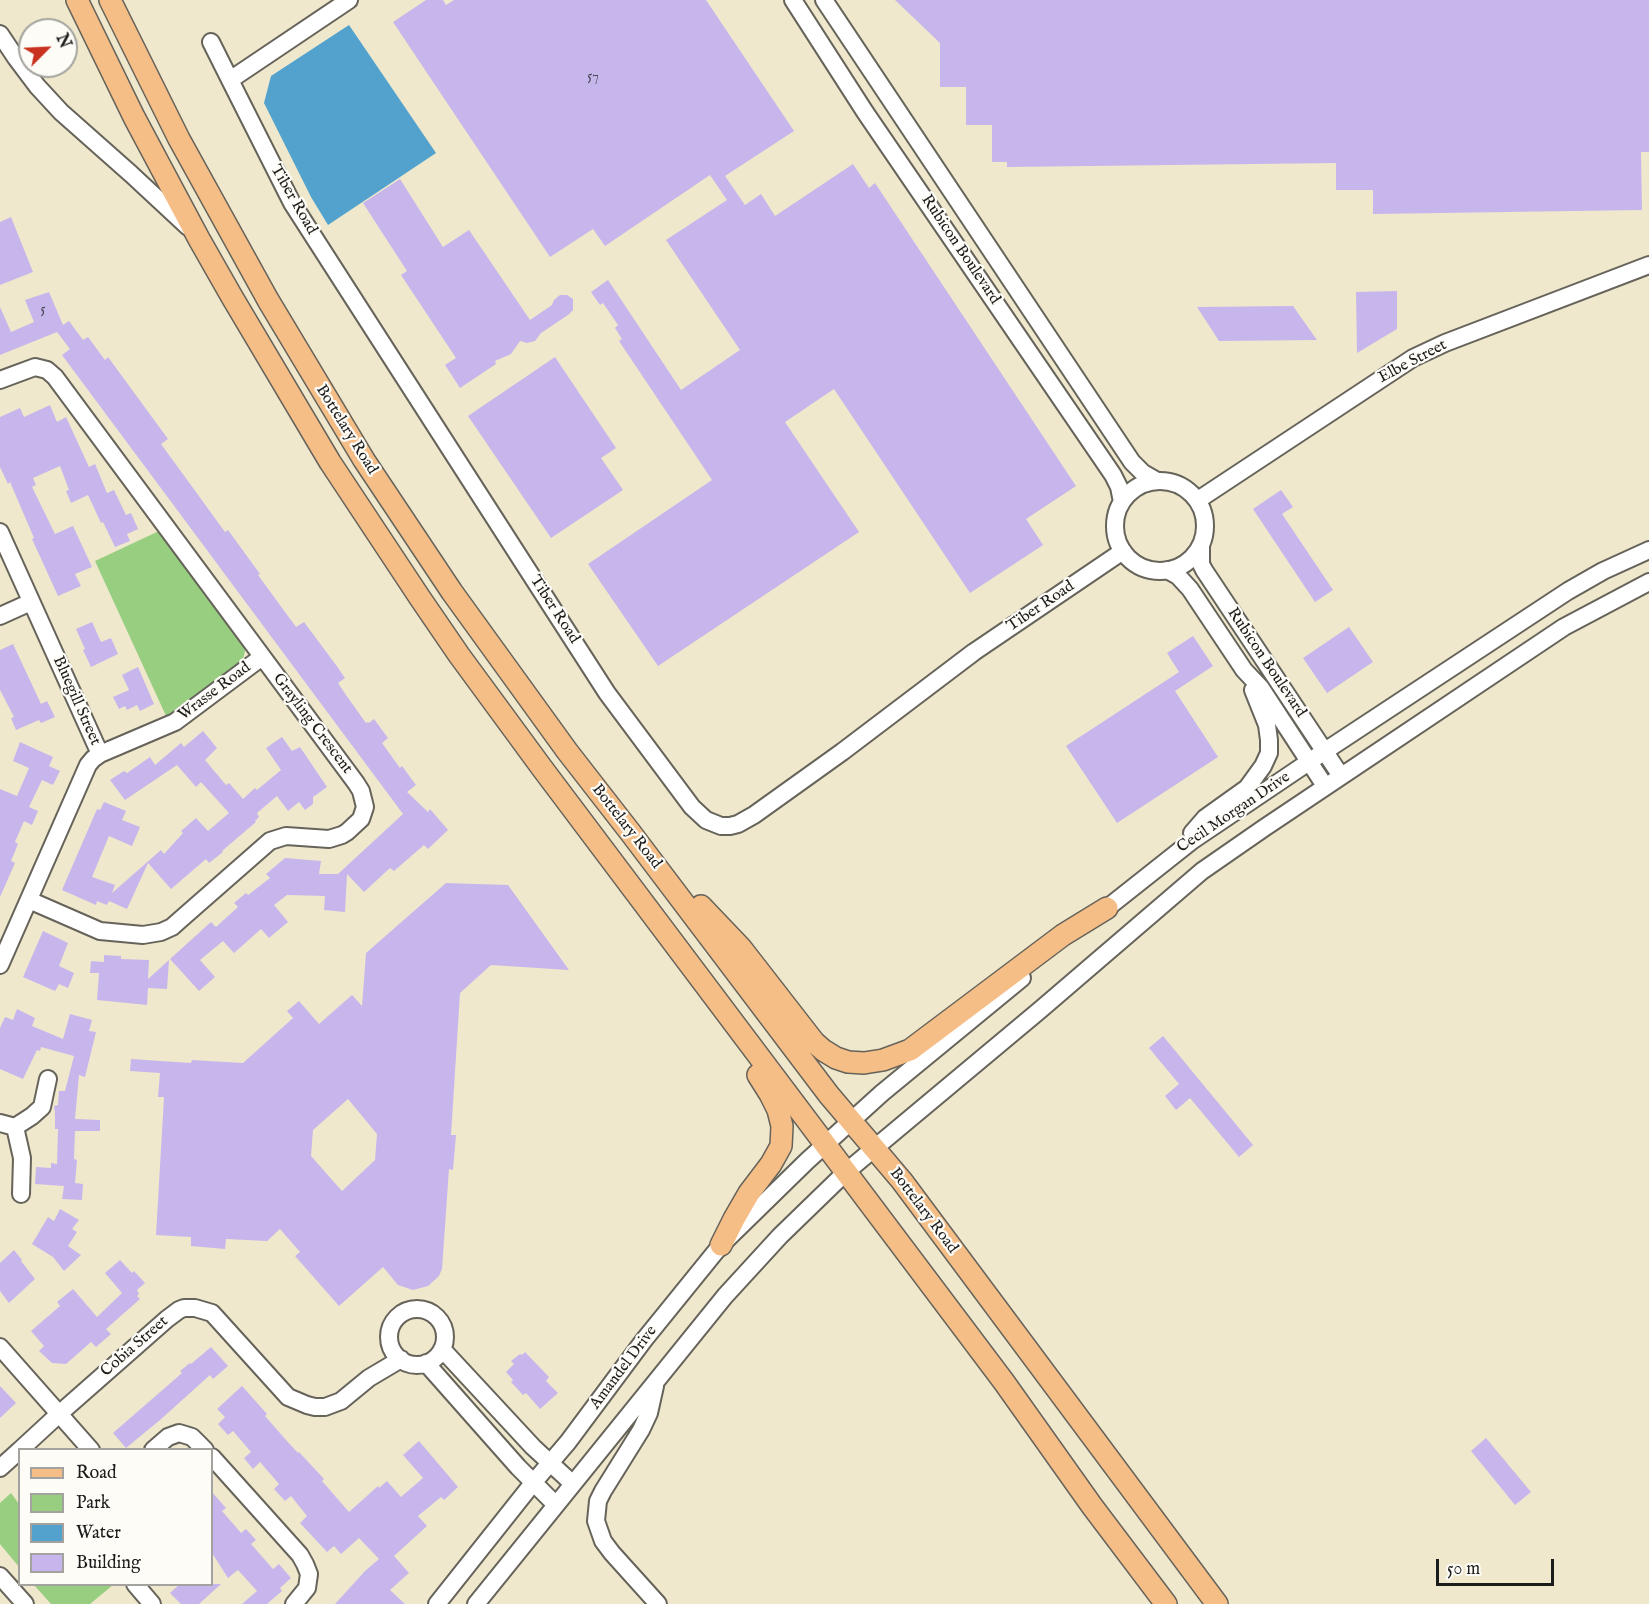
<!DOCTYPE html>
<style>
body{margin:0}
#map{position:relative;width:1649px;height:1604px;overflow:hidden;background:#efe8cd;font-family:"IM FELL English",serif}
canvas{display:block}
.legend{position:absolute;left:18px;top:1448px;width:195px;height:138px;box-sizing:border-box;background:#fdfcf7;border:2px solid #a3a29f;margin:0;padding:8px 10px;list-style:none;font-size:18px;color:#1c1c1c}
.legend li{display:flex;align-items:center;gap:12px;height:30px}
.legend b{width:30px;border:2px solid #a3a29f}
.north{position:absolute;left:18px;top:18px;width:60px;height:60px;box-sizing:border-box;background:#fdfcf7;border:2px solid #a3a29f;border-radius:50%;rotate:66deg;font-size:16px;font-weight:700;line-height:24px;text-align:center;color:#1c1c1c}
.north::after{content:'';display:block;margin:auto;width:21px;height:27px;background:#c8321e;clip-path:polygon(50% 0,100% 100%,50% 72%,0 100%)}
.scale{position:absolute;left:1436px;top:1559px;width:118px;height:27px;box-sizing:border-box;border:3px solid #1c1c1c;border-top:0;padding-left:8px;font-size:18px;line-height:21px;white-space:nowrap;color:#1c1c1c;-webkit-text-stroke:4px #fdfcf7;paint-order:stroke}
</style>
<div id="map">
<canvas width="1649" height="1604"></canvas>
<ul class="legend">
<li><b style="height:8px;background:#f6be87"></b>Road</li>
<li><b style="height:16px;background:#98ce80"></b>Park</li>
<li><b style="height:16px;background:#52a2cd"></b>Water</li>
<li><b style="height:16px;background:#c7b6ec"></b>Building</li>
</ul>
<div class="north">N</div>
<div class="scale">50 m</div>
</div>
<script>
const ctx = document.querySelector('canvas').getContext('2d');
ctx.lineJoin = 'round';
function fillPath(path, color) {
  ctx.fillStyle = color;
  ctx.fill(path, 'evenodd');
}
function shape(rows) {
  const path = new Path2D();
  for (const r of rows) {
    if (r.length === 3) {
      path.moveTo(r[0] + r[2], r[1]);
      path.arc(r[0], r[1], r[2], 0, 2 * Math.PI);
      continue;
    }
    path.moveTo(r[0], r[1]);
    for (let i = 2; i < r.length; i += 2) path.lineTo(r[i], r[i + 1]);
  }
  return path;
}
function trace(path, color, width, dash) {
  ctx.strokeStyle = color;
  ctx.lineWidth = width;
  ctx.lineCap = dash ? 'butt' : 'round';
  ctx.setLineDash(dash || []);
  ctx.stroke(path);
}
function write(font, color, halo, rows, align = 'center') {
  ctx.font = font + ' "IM FELL English",serif';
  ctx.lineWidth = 4.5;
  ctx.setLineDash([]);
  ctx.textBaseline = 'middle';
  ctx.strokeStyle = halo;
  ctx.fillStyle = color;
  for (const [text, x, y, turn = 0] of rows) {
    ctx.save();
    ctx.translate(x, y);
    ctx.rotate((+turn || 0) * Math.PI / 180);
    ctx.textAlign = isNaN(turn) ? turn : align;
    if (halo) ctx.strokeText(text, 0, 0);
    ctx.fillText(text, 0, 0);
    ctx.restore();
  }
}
const green = shape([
 [159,531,242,642,245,651,242,664,167,718,95,561],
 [11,1493,19,1504,19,1567,0,1544,0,1503],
 [34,1585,113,1585,90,1604,51,1604]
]);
const water = shape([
 [349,25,436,153,328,225,311,197,264,103,271,76]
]);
const building = shape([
 [426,0,443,0,446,5,454,0,706,0,794,131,725,176,745,205,761,194,775,216,853,164,869,188,875,183,1076,486,1026,519,1043,545,970,593,834,389,785,422,859,532,658,666,588,564,712,480,619,341,622,339,615,328,618,325,603,303,600,305,591,292,608,280,681,390,740,350,666,240,727,200,710,175,605,246,593,229,550,257,393,22],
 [895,0,1649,0,1649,152,1641,152,1642,210,1373,214,1373,190,1336,190,1336,163,1007,167,1007,162,992,162,992,125,966,125,966,87,940,87,940,43],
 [400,179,443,247,469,230,530,320,552,305,554,300,560,295,567,295,573,299,573,310,568,315,541,333,535,341,527,343,520,341,511,354,495,361,496,364,460,388,445,365,456,358,401,275,407,271,363,203],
 [11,217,33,272,0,285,0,222],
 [1397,291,1397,329,1357,353,1356,292],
 [49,292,63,325,69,321,83,340,88,337,105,360,108,357,168,439,161,444,225,532,228,530,260,574,258,575,296,627,304,622,336,665,345,678,338,683,346,695,366,723,368,722,369,723,374,719,388,738,382,743,400,768,402,766,416,785,407,792,428,812,430,809,448,830,428,849,424,845,394,871,390,868,364,892,347,874,345,912,324,910,325,896,287,895,274,905,288,922,269,938,261,929,234,953,223,941,200,960,215,977,199,991,170,959,211,922,216,927,238,907,234,903,246,893,248,895,270,878,266,874,285,858,321,861,319,874,338,874,403,814,62,355,70,349,57,332,0,355,0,307,11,332,34,322,25,300],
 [1293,306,1317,340,1219,341,1197,307],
 [555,357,616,448,601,458,623,490,551,538,468,416],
 [50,405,57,422,66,417,89,467,95,464,107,493,114,490,126,515,131,513,138,529,127,534,130,541,115,547,103,522,101,523,88,495,71,503,66,491,69,490,60,466,33,478,36,485,32,487,55,534,73,526,92,567,75,574,81,586,58,596,32,539,34,538,10,482,8,484,0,467,0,417,20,408,24,417],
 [1281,490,1293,507,1282,514,1333,590,1315,602,1253,509],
 [92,622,101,642,111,638,118,654,91,667,83,650,85,649,76,629],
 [1349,627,1373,662,1327,693,1303,658],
 [1193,636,1213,666,1175,691,1218,757,1117,823,1066,746,1179,672,1167,653],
 [13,644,41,704,47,701,55,717,41,723,39,720,16,730,11,718,14,717,0,690,0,650],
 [138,667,154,704,140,711,137,705,127,710,125,706,119,709,113,697,129,690,122,675],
 [203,731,217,748,205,760,226,785,229,783,243,799,255,788,257,790,281,770,266,748,282,737,292,751,300,747,327,787,313,797,313,804,305,810,299,802,288,811,277,796,257,813,259,817,255,821,256,822,222,851,223,852,209,863,206,859,171,889,148,863,127,909,109,901,107,905,97,901,96,905,62,890,97,809,100,810,104,802,126,811,122,820,140,827,132,846,109,836,92,877,115,885,112,893,161,850,164,854,183,833,181,831,196,818,208,831,229,813,201,782,196,787,177,765,125,800,110,780,124,771,127,773,150,757,155,765,181,743,184,747],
 [20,742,53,757,49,766,60,771,53,785,42,780,29,807,38,811,32,825,24,821,15,842,18,844,11,861,15,863,0,897,0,789,17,796,29,768,13,761],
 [446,883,508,885,569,970,491,965,460,993,451,1135,456,1135,453,1170,449,1169,442,1269,439,1276,428,1286,413,1290,398,1285,383,1267,339,1306,295,1256,300,1252,280,1229,267,1241,226,1239,225,1249,191,1246,191,1237,156,1235,164,1097,158,1097,160,1073,130,1071,131,1059,191,1063,192,1060,243,1063,293,1018,287,1011,299,1001,319,1024,352,995,362,1006,366,953],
 [348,1099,377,1134,375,1160,342,1191,311,1156,313,1130],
 [43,931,68,943,59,966,74,973,68,988,59,984,55,991,23,977],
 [104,955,121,956,121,959,149,960,148,979,169,960,167,989,148,988,147,1005,97,1000,99,973,90,973,91,961,104,962],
 [17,1009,35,1018,32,1026,63,1039,70,1014,92,1020,89,1031,96,1032,85,1077,79,1075,75,1119,100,1120,100,1131,75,1131,74,1159,77,1160,75,1183,83,1184,82,1200,62,1199,64,1186,35,1184,36,1167,51,1168,51,1163,57,1164,58,1129,55,1129,55,1113,54,1106,58,1105,59,1091,65,1091,74,1056,41,1047,40,1051,37,1050,23,1079,0,1069,0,1028,5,1017,13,1020],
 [1163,1036,1253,1145,1239,1157,1190,1098,1176,1110,1165,1096,1179,1084,1149,1048],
 [60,1209,79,1220,72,1229,77,1232,68,1246,81,1255,64,1271,53,1257,32,1244,48,1217,54,1221],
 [14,1250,22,1260,21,1261,35,1279,9,1303,0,1291,0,1263],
 [120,1260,132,1273,134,1271,145,1283,137,1290,139,1294,137,1296,140,1299,106,1329,111,1334,96,1347,91,1342,66,1364,52,1363,39,1351,44,1346,31,1331,60,1306,57,1302,73,1289,97,1317,122,1293,105,1273],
 [211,1347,228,1366,213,1379,210,1375,160,1420,126,1448,113,1433,182,1373,180,1371,190,1363,191,1364],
 [525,1352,549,1377,546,1381,558,1393,540,1409,526,1393,523,1395,511,1382,513,1380,506,1372,514,1364,511,1361,520,1354,522,1355],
 [0,1386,16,1403,0,1418],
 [242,1386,267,1414,265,1416,286,1440,298,1453,299,1452,324,1479,322,1481,349,1512,378,1486,379,1488,387,1481,401,1497,423,1478,403,1455,419,1441,458,1487,444,1500,441,1497,418,1516,427,1526,394,1556,409,1573,390,1590,405,1604,335,1604,365,1571,379,1559,359,1538,341,1554,334,1546,327,1552,300,1523,307,1516,291,1496,285,1501,274,1489,279,1484,260,1462,253,1469,244,1458,251,1452,233,1431,228,1435,218,1424,225,1417,217,1409],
 [1486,1438,1531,1492,1515,1505,1471,1451],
 [212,1492,226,1508,222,1511,241,1533,246,1529,256,1540,251,1544,273,1569,279,1564,291,1578,280,1588,282,1591,267,1604,242,1604,257,1591,238,1570,228,1578,212,1553],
 [180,1584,221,1584,199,1604,181,1604,170,1593]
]);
const minor = shape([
 [349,0,230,80,292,203,522,561,607,693,692,807,706,820,721,826,730,826,738,824,754,815,842,752,974,652,1123,551],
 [793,0,865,112,1113,475,1119,487,1122,502],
 [824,0,1132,462,1143,473,1157,481],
 [0,34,16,58,37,86,61,112,131,174,188,227],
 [211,42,230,80],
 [0,380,35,367,47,370,55,377,356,783,361,791,365,807,361,819,347,832,342,835,329,839,286,836,270,841,181,919,172,927,161,932,143,935,100,931,29,900],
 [1160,526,45],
 [1198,500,1413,358,1445,343,1649,265],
 [0,532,100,754],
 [1201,546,1201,564,1204,570,1341,776],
 [1167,570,1178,576,1190,589,1244,670,1261,688,1325,786],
 [0,616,31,602],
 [1192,833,1205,818,1247,788,1263,766,1269,753,1269,740,1267,725,1253,690],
 [1097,916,1193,840,1325,751,1568,591,1603,571,1649,550],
 [0,965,88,765,93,759,100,754,175,722,262,657],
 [0,1123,15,1127,22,1158,21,1194],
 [15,1127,32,1116,42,1107,48,1079],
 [417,1337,28],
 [0,1347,91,1450],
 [442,1349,533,1447,573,1484],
 [426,1363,518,1467,556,1505],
 [655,1386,649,1413,641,1430,603,1491,598,1501,596,1521,603,1541,612,1553,658,1604],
 [20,1450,59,1414,167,1319,179,1310,184,1308,195,1308,212,1313,288,1397,307,1405,315,1407,325,1407,341,1401,369,1378,401,1359],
 [153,1450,168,1437,179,1433,192,1437,205,1450],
 [212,1457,300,1555,305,1564,309,1574,307,1588,294,1604],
 [0,1468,20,1450],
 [0,1576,25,1604],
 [135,1584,152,1604],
 [437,1604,533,1483,568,1442,644,1340,721,1245,807,1161,882,1093,1022,978],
 [476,1604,725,1296,780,1236,846,1172,1040,1010,1202,871,1264,828,1564,627,1649,582]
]);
const major = shape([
 [77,0,134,117,199,239,232,297,330,462,420,598,459,655,542,768,1004,1382,1092,1506,1166,1604],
 [110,0,179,139,268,300,364,460,452,592,567,751,630,832,829,1095,902,1181,1217,1604],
 [701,906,741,948,814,1042,823,1050,836,1058,848,1062,864,1063,883,1060,910,1050,1063,935,1107,908],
 [721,1245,734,1219,749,1193,771,1164,781,1146,782,1126,778,1110,770,1094,758,1075]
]);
const numberNames = [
 ["57",593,77],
 ["5",43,310]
];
const streetNames = [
 ["Tiber Road",293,200,60],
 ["Rubicon Boulevard",960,250,56],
 ["Elbe Street",1413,362,-28],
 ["Bottelary Road",346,430,58],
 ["Tiber Road",1041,607,-34],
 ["Tiber Road",554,610,57],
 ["Rubicon Boulevard",1266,663,56],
 ["Wrasse Road",215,692,-37],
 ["Bluegill Street",76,701,66],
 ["Grayling Crescent",312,724,53],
 ["Cecil Morgan Drive",1234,813,-34],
 ["Bottelary Road",626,827,52],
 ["Bottelary Road",923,1211,53],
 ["Cobia Street",135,1347,-41],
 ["Amandel Drive",624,1368,-53]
];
fillPath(green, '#98ce80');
fillPath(water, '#52a2cd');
fillPath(building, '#c7b6ec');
trace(minor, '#66635a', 20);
trace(major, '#66635a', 24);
trace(minor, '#fff', 16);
trace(major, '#f6be87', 21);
write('14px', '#474250', null, numberNames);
write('16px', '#1c1c1c', '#fdfcf7', streetNames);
</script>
